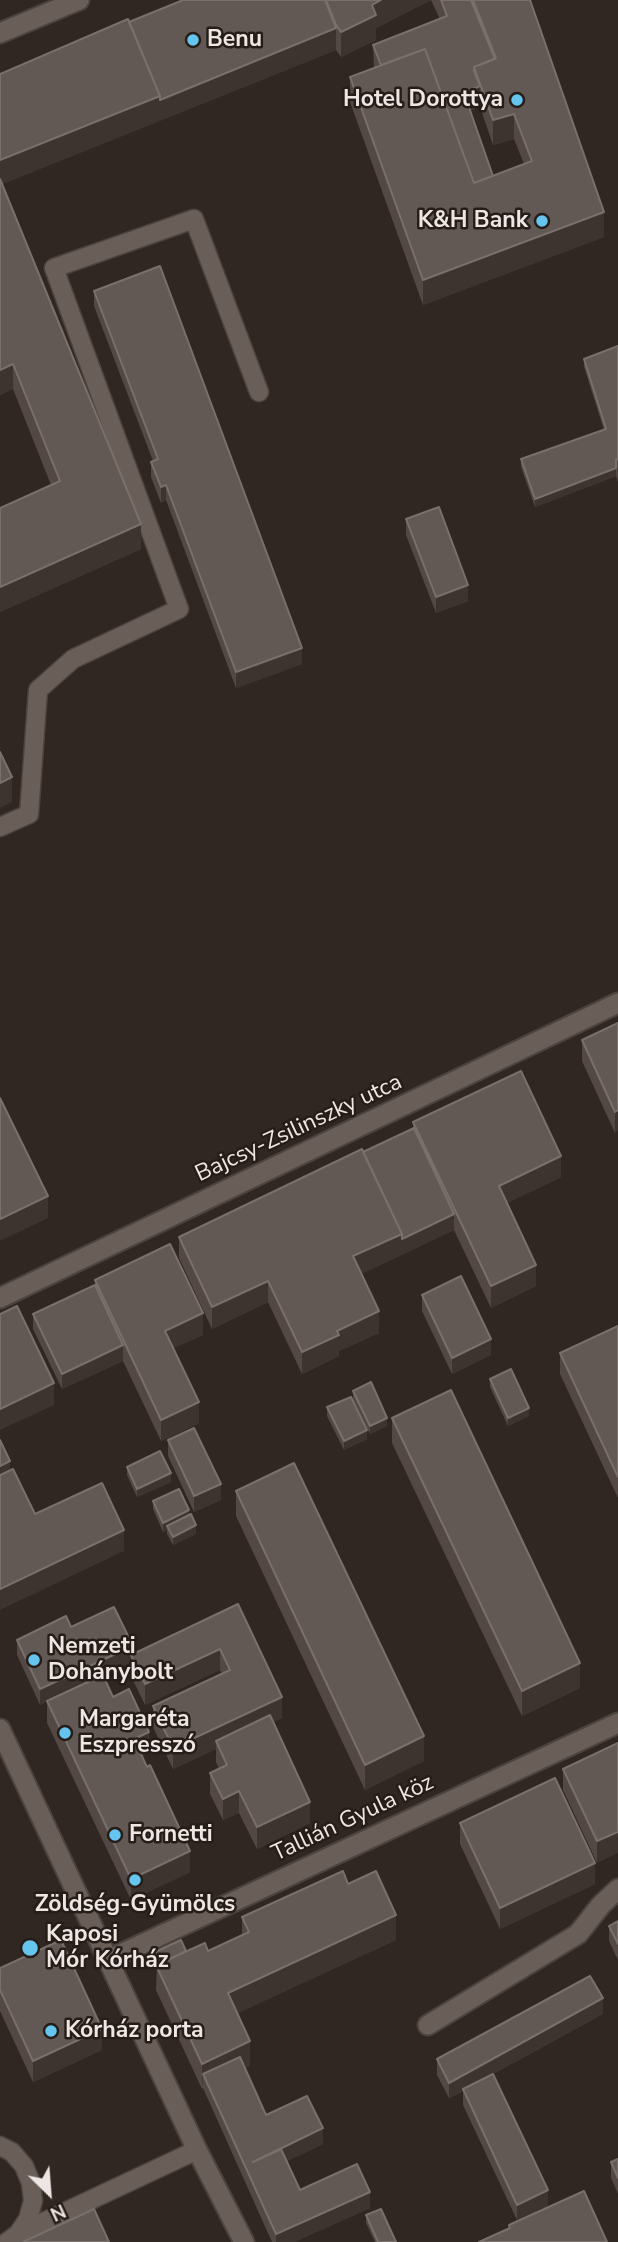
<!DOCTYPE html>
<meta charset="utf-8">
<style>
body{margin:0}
#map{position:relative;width:618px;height:2242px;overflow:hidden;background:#302722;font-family:"Nunito Sans",sans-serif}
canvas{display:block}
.north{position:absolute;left:14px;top:2158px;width:70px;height:70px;-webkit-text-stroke:5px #261d18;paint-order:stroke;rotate:155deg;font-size:19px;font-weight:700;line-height:28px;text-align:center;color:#ede6e3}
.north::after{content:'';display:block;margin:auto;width:24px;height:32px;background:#ede6e3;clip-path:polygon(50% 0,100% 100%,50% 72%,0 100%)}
</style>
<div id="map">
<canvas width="618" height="2242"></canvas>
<div class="north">N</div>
</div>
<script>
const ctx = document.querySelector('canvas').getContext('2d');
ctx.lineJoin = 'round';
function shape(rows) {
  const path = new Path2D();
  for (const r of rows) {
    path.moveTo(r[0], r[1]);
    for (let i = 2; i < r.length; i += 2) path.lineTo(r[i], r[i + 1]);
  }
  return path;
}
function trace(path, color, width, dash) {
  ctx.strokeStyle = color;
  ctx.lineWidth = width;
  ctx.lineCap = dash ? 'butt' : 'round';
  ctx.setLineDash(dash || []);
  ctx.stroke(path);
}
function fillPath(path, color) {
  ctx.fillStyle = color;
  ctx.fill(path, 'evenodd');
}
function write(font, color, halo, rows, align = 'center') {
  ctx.font = font + ' "Nunito Sans",sans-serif';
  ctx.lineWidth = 5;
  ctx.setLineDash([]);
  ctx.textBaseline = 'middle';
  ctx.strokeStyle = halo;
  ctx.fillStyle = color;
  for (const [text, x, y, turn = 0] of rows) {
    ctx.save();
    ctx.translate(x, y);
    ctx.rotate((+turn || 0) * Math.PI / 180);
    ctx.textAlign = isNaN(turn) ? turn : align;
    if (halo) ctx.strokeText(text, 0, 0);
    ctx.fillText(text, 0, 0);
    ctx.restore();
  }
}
const service = shape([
 [0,827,29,814,38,690,73,659,179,609,54,268,194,219,259,392],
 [0,2146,12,2152,24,2166,31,2183,33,2201,28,2219,18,2234],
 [7,2242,18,2234,197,2150]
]);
const minor = shape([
 [0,33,79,0],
 [0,1298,618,1003],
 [0,1729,197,2150,244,2242],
 [110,1959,618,1723],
 [428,2025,578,1934,601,1905,618,1889]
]);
const wall = shape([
 [183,0,530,0,604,237,423,305,350,102,350,77,374,68,373,45,440,19,431,0,376,28,376,40,341,57,336,50,2,184,141,549,0,612,0,508,51,485,13,389,0,395,0,74],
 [480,107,493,145,514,139,524,164,493,176,470,111],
 [94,291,302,664,236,688,166,500,161,503,151,477,151,462,153,461,94,306],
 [618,346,618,482,616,476,535,507,521,467,521,459,604,430,584,367,584,359],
 [406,519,468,601,436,613,406,535],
 [618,1023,615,1133,582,1061,582,1040],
 [413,1122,561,1177,507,1203,536,1286,491,1308,454,1230,361,1274,379,1333,339,1351,339,1356,302,1374,268,1302,212,1329,179,1258,179,1237,413,1128],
 [95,1280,203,1335,173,1348,199,1423,161,1441,123,1361,62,1389,33,1329,33,1314,95,1285],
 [422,1295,491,1355,452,1374,422,1311],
 [618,1326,618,1498,560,1374,560,1353],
 [490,1379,529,1416,508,1426,490,1387],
 [353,1391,387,1426,370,1434,353,1399],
 [327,1407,367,1439,344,1450,327,1416],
 [392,1418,580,1688,522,1716,392,1443],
 [168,1440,221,1500,194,1512,168,1456],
 [127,1467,171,1482,137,1497,127,1475],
 [236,1491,424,1761,365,1790,236,1516],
 [153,1501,189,1515,196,1534,173,1545,167,1534,167,1530,163,1532,153,1509],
 [238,1604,282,1718,273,1722,310,1823,257,1849,239,1813,223,1820,210,1794,210,1773,219,1769,216,1762,216,1749,173,1769,153,1727,153,1706,222,1674,220,1670,145,1705,131,1676,131,1662,103,1675,113,1697,149,1753,142,1756,190,1872,131,1900,47,1723,47,1701,56,1697,40,1705,17,1655,17,1640,71,1627,133,1654],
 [618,1743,597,1863,563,1790,563,1769],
 [460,1823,595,1884,500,1929,460,1844],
 [348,1884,396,1940,237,2013,250,2066,245,2068,266,2115,323,2144,287,2161,300,2190,370,2208,294,2242,272,2242,203,2088,202,2089,156,1990,157,1965,155,1961,155,1952,208,1951,242,1935,242,1917],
 [618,1921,618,1960,609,1941,609,1926],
 [0,1968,102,2050,33,2082,0,2011],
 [603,2014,493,2074,548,2206,517,2220,463,2105,463,2091,449,2098,437,2075,437,2059],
 [618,2159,618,2194,611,2178,611,2162],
 [366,2215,396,2242,375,2242,366,2223]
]);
const shadedWall = shape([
 [381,0,431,0,376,28,376,40,341,57,341,32,372,5],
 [336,28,336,50,0,185,0,160,160,96],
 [480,86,480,107,464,114,464,93],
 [514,114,514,139,493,145,493,120],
 [604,212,604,237,423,305,423,280],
 [13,364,13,389,0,395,0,370],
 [616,468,616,476,535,507,535,499],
 [166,485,166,500,161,503,161,487],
 [141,524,141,549,0,612,0,587],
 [468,585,468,601,436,613,436,597],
 [302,648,302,664,236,688,236,672],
 [12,777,12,802,0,808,0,783],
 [618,1110,618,1131,615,1133,615,1112],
 [561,1156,561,1177,499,1207,499,1186],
 [48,1196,48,1218,0,1241,0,1219],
 [454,1214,454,1230,353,1278,353,1256,402,1234],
 [536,1265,536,1286,491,1308,491,1286],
 [268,1281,268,1302,212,1329,212,1307],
 [379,1311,379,1333,339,1351,339,1356,302,1374,302,1352,337,1331],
 [203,1313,203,1335,165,1352,165,1331],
 [491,1339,491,1355,452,1374,452,1358],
 [123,1345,123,1361,62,1389,62,1374],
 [54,1383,54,1405,0,1430,0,1409],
 [199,1402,199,1423,161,1441,161,1420],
 [529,1408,529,1416,508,1426,508,1418],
 [387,1418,387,1426,370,1434,370,1426],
 [367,1430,367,1439,344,1450,344,1441],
 [10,1461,10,1482,0,1487,0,1466],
 [171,1473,171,1482,137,1497,137,1489],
 [221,1484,221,1500,194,1512,194,1496],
 [189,1510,189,1519,167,1526,167,1530,163,1532,163,1523],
 [196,1525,196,1534,173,1545,173,1537],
 [124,1530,124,1551,0,1610,0,1589],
 [133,1646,133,1658,131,1655,131,1662,40,1705,40,1689],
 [220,1649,220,1670,145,1705,145,1684],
 [580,1663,580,1688,522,1716,522,1691],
 [282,1697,282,1718,219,1748,216,1741,216,1749,173,1769,173,1748],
 [149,1732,149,1753,134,1760,134,1739],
 [424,1736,424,1761,365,1790,365,1765],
 [239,1791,239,1813,223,1820,223,1799],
 [310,1802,310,1823,257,1849,257,1827],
 [618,1832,618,1853,597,1863,597,1841],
 [190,1851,190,1872,131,1900,131,1879],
 [595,1863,595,1884,500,1929,500,1908],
 [396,1915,396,1940,228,2018,228,1993],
 [603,1998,603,2014,449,2098,449,2083],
 [102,2029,102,2050,33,2082,33,2061],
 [250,2041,250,2066,208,2086,203,2074,202,2089,202,2064],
 [323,2128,323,2144,253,2177,253,2162],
 [548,2190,548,2206,517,2220,517,2205],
 [370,2192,370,2208,294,2242,276,2242,276,2234]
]);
const building = shape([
 [183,0,325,0,336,28,160,100,160,96,129,22,183,0],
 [326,0,381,0,372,5,376,15,341,32,336,25,326,0],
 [441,0,471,0,495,59,474,67,474,71,480,86,464,93,493,176,474,183,425,49,381,65,373,45,447,16,441,0],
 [473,0,530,0,604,212,423,280,350,77,425,49,474,183,532,161,514,114,493,120,474,67,496,58,473,0],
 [128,19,160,96,0,160,0,74,128,19],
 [0,179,141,524,0,587,0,508,60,481,13,364,0,370,0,179],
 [160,266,302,648,236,672,166,485,161,487,151,462,158,459,94,291,160,266],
 [618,346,618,459,616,460,616,468,535,499,521,459,606,429,584,359,618,346],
 [439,507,468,585,436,597,406,519,439,507],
 [0,752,12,777,0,783,0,752],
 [618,1023,618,1110,615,1112,582,1040,618,1023],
 [521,1071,561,1156,499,1186,536,1265,491,1286,413,1122,521,1071],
 [0,1098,48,1196,0,1219,0,1098],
 [414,1128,454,1214,402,1239,402,1234,363,1152,414,1128],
 [362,1149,402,1234,353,1256,379,1311,337,1331,339,1335,302,1352,268,1281,212,1307,179,1237,362,1149],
 [170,1244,203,1313,165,1331,199,1402,161,1420,95,1280,170,1244],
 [461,1276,491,1339,452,1358,422,1295,461,1276],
 [95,1285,123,1345,62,1374,33,1314,95,1285],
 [17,1306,54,1383,0,1409,0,1314,17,1306],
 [618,1326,618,1477,560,1353,618,1326],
 [511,1369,529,1408,508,1418,490,1379,511,1369],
 [371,1382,387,1418,370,1426,353,1391,371,1382],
 [451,1390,580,1663,522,1691,392,1418,451,1390],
 [351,1397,367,1430,344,1441,327,1407,351,1397],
 [194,1428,221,1484,194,1496,168,1440,194,1428],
 [0,1440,10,1461,0,1466,0,1440],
 [160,1451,171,1473,137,1489,127,1467,160,1451],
 [294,1463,424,1736,365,1765,236,1491,294,1463],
 [13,1469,35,1514,102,1483,124,1530,0,1589,0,1475,13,1469],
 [179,1489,189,1510,163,1523,153,1501,179,1489],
 [191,1514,196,1525,173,1537,167,1526,191,1514],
 [238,1604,282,1697,173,1748,153,1706,230,1670,220,1649,145,1684,131,1655,238,1604],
 [114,1607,133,1646,40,1689,17,1640,66,1616,71,1627,114,1607],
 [103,1675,113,1697,129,1689,149,1732,134,1739,147,1767,150,1765,190,1851,131,1879,47,1701,103,1675],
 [270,1715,310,1802,257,1827,239,1791,223,1799,210,1773,227,1765,216,1741,270,1715],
 [618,1743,618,1832,597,1841,563,1769,618,1743],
 [555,1778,595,1863,500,1908,460,1823,555,1778],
 [343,1871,348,1884,376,1871,396,1915,228,1993,250,2041,202,2064,156,1965,205,1943,208,1951,249,1932,242,1917,343,1871],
 [618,1921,618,1944,609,1926,618,1921],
 [61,1940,102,2029,33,2061,0,1990,0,1968,61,1940],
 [181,1940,186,1951,160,1964,155,1952,181,1940],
 [590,1976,603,1998,449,2083,437,2059,590,1976],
 [240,2057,266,2115,307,2096,323,2128,253,2162,281,2149,300,2190,357,2164,370,2192,276,2234,203,2074,240,2057],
 [493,2074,548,2190,517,2205,463,2089,493,2074],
 [618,2159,618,2178,611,2162,618,2159],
 [584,2191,607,2242,479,2242,510,2228,509,2225,584,2191],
 [94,2209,109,2242,23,2242,94,2209],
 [381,2209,396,2242,378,2242,366,2215,381,2209]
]);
const markers = [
 [193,40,7,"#65c5ee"],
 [517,100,7,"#65c5ee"],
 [542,221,7,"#65c5ee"],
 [34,1660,7,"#65c5ee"],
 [65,1733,7,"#65c5ee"],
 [115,1835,7,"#65c5ee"],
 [135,1880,7,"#65c5ee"],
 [30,1948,9,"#65c5ee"],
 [51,2031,7,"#65c5ee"]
];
const poiNames = [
 ["Benu",207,40],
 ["Hotel Dorottya",503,100,"right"],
 ["K&H Bank",528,221,"right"],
 ["Nemzeti",48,1647],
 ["Dohánybolt",48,1673],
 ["Margaréta",79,1720],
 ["Eszpresszó",79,1746],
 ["Fornetti",129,1835],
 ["Zöldség-Gyümölcs",135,1905,"center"],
 ["Kaposi",46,1935],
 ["Mór Kórház",46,1961],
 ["Kórház porta",65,2031]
];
const streetNames = [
 ["Bajcsy-Zsilinszky utca",299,1129,-25],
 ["Tallián Gyula köz",353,1819,-25]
];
trace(service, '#4b433f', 21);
trace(minor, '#4b433f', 23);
trace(service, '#6a5e59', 18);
trace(minor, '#6a5e59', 19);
fillPath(wall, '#534843');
fillPath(shadedWall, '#3e342f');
fillPath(building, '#635954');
trace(building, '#796f6b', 2);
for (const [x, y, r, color] of markers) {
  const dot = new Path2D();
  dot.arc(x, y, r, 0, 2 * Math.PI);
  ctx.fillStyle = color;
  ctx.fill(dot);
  trace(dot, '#261d18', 2.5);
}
write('bold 23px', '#ede6e3', '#261d18', poiNames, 'left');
write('23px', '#ede6e3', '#261d18', streetNames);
</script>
